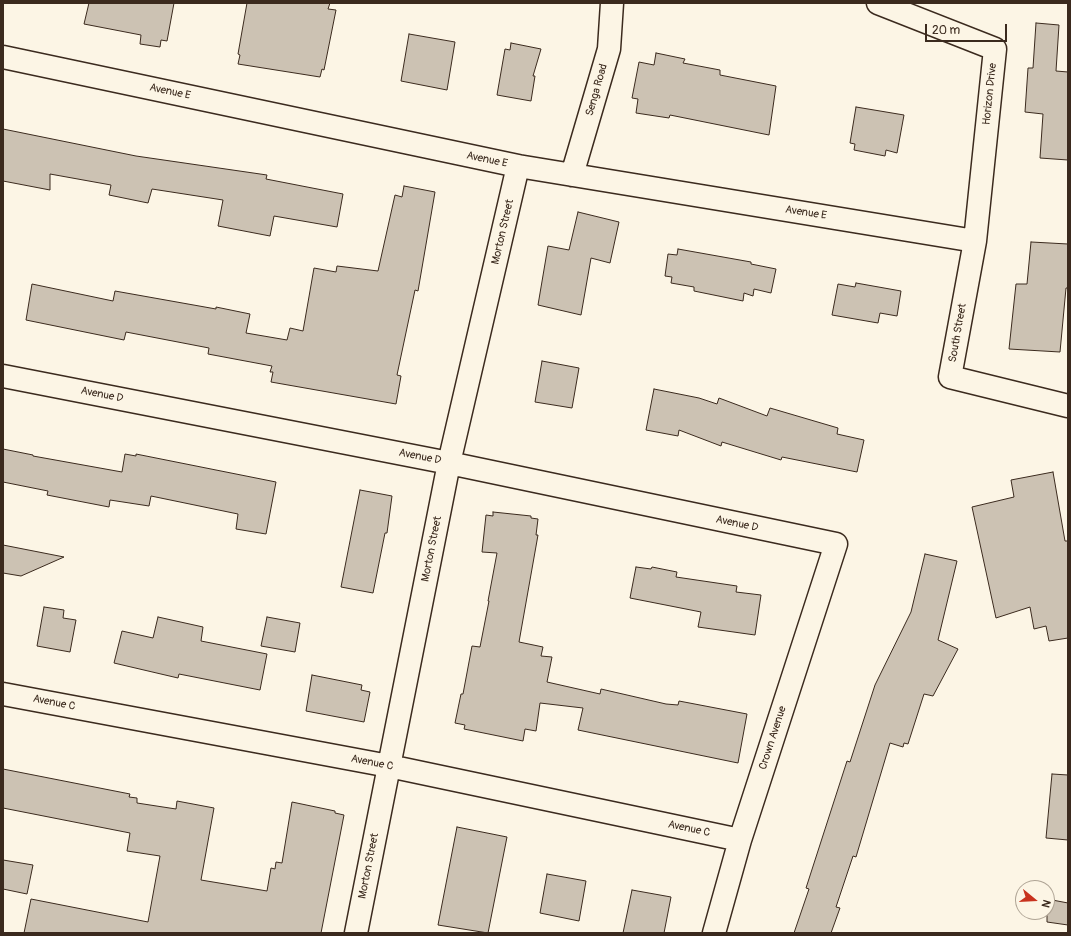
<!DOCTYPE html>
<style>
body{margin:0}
#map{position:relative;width:1071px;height:936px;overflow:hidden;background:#fcf5e5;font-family:Pangolin,sans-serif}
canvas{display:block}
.frame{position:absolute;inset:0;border:4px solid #3b2a1e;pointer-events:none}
.north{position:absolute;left:1015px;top:880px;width:40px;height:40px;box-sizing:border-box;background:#fcf5e5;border:1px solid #afa495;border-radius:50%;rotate:108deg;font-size:11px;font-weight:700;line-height:16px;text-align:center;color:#3b2a1e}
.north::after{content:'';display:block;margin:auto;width:14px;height:18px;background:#c8321e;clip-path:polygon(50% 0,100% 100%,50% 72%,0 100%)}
.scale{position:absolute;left:925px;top:24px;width:82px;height:18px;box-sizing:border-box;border:2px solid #3b2a1e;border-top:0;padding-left:5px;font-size:12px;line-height:14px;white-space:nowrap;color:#3b2a1e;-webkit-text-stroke:3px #fcf5e5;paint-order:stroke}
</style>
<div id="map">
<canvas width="1071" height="936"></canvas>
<div class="frame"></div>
<div class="north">N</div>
<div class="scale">20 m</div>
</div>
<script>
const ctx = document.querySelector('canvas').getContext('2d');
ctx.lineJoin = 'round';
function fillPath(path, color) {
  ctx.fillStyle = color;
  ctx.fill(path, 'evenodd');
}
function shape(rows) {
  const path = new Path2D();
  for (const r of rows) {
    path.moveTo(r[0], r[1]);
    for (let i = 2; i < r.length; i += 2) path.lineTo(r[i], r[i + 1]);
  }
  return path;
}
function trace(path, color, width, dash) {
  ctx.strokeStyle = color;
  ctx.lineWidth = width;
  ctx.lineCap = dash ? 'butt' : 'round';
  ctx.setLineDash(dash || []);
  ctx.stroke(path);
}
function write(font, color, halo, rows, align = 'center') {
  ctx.font = font + ' Pangolin,sans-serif';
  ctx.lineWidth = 3.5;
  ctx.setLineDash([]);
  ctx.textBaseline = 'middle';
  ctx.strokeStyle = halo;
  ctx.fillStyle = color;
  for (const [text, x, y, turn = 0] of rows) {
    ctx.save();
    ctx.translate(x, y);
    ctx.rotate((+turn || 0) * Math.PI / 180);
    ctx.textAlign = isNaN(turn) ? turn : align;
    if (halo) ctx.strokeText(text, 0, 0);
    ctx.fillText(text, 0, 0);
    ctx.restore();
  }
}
const building = shape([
 [89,3,174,3,167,41,161,40,160,47,140,44,141,35,84,24,89,3],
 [247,3,330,3,328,9,336,10,324,70,322,69,320,77,238,64,240,55,238,54,247,3],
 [1036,23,1059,25,1056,71,1068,72,1068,160,1040,158,1043,114,1025,112,1028,68,1033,68,1036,23],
 [409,34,455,42,447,90,401,81,409,34],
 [511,43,541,49,533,76,535,76,531,101,497,95,505,49,510,50,511,43],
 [656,53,685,59,683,63,720,70,720,75,776,86,769,135,670,115,669,118,636,113,638,99,632,98,639,62,654,65,656,53],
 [856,107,904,115,897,153,886,150,885,156,854,150,855,144,850,143,856,107],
 [3,129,136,156,267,175,266,179,343,194,337,227,274,216,270,236,218,226,223,200,152,189,148,203,109,195,111,185,50,174,50,190,3,181,3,129],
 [404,186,435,192,418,291,415,290,397,375,401,376,396,404,271,382,273,372,270,372,272,366,208,354,209,348,126,332,124,340,26,320,32,284,113,301,115,291,216,309,216,307,250,314,246,333,287,340,290,328,303,331,314,268,336,272,337,266,378,271,395,195,402,197,404,186],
 [578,212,619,222,610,263,591,258,581,315,538,305,548,246,569,250,578,212],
 [1031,242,1068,244,1068,288,1066,288,1060,352,1009,349,1016,284,1027,284,1031,242],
 [678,249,751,262,751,264,776,269,771,293,754,289,753,296,744,293,743,301,694,291,694,287,671,283,672,277,665,276,668,254,677,255,678,249],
 [856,283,901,291,897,316,880,313,878,323,832,315,838,284,855,287,856,283],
 [542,361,579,368,572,408,535,402,542,361],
 [654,389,699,398,717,404,719,398,767,416,770,408,838,428,837,434,864,440,857,472,782,457,781,460,722,442,721,446,679,430,678,436,646,430,654,389],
 [3,449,33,455,33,456,122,472,125,454,136,456,136,454,276,482,266,534,236,529,238,514,151,496,149,506,110,500,109,507,47,495,48,491,3,482,3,449],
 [1053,472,1065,541,1068,541,1068,638,1049,641,1046,626,1034,629,1030,607,996,618,972,507,1014,497,1011,480,1053,472],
 [360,490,392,496,387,533,385,533,373,593,341,587,360,490],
 [493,512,531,516,531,518,538,519,536,535,538,535,519,642,543,647,541,656,552,657,547,682,600,694,601,689,666,704,678,705,679,701,747,714,738,763,578,730,583,708,540,703,536,731,525,729,523,741,464,729,465,725,455,723,461,694,463,694,472,646,480,647,489,601,488,601,497,553,482,552,486,515,493,516,493,512],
 [3,545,64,557,21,576,3,573,3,545],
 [925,554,957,561,938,640,958,649,933,696,924,694,908,744,904,743,903,747,890,743,856,857,853,856,836,907,840,908,831,933,794,933,809,889,806,888,847,761,850,762,875,685,911,612,925,554],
 [636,567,651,569,652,567,677,572,676,577,737,586,736,592,761,595,755,635,698,627,701,612,630,598,636,567],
 [44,607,64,610,63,618,76,620,70,652,37,646,44,607],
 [158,617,203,627,201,641,267,654,260,690,179,674,178,678,114,663,122,631,153,638,158,617],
 [267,617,300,623,295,652,261,646,267,617],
 [312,675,362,685,361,690,370,692,364,722,306,711,312,675],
 [3,769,130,794,129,797,137,798,137,803,176,809,177,801,214,808,201,880,267,891,271,868,275,869,276,862,282,863,292,802,335,811,335,813,344,815,321,933,24,933,31,899,148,922,160,856,127,851,130,833,3,808,3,769],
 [1052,774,1068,775,1068,840,1046,838,1052,774],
 [457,827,507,837,488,933,438,925,457,827],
 [3,860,33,865,27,894,3,889,3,860],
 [547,874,586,881,579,921,540,913,547,874],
 [632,890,671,897,664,933,623,933,632,890],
 [1047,899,1068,903,1068,925,1047,922,1047,899]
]);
const minor = shape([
 [878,3,995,49,975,241,950,377,1068,406],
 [3,57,518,166,975,241],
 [572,175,609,49,612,3],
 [3,376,449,463,836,544,740,840,714,933],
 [3,694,389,766,740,840],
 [356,933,449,463,518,166]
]);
const streetNames = [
 ["Senga Road",597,90,-74],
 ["Avenue E",170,92,12],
 ["Horizon Drive",990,94,-84],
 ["Avenue E",487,160,12],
 ["Avenue E",806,213,9],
 ["Morton Street",503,232,-77],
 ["South Street",958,333,-80],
 ["Avenue D",102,395,11],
 ["Avenue D",420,457,11],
 ["Avenue D",737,524,12],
 ["Morton Street",432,549,-79],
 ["Avenue C",54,703,11],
 ["Crown Avenue",773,738,-72],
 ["Avenue C",372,763,11],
 ["Avenue C",689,829,12],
 ["Morton Street",369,866,-79]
];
fillPath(building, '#ccc2b3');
trace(building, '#3b2a1e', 1);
trace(minor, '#3b2a1e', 25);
trace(minor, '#fcf5e5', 22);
write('11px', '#3b2a1e', '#fcf5e5', streetNames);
</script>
